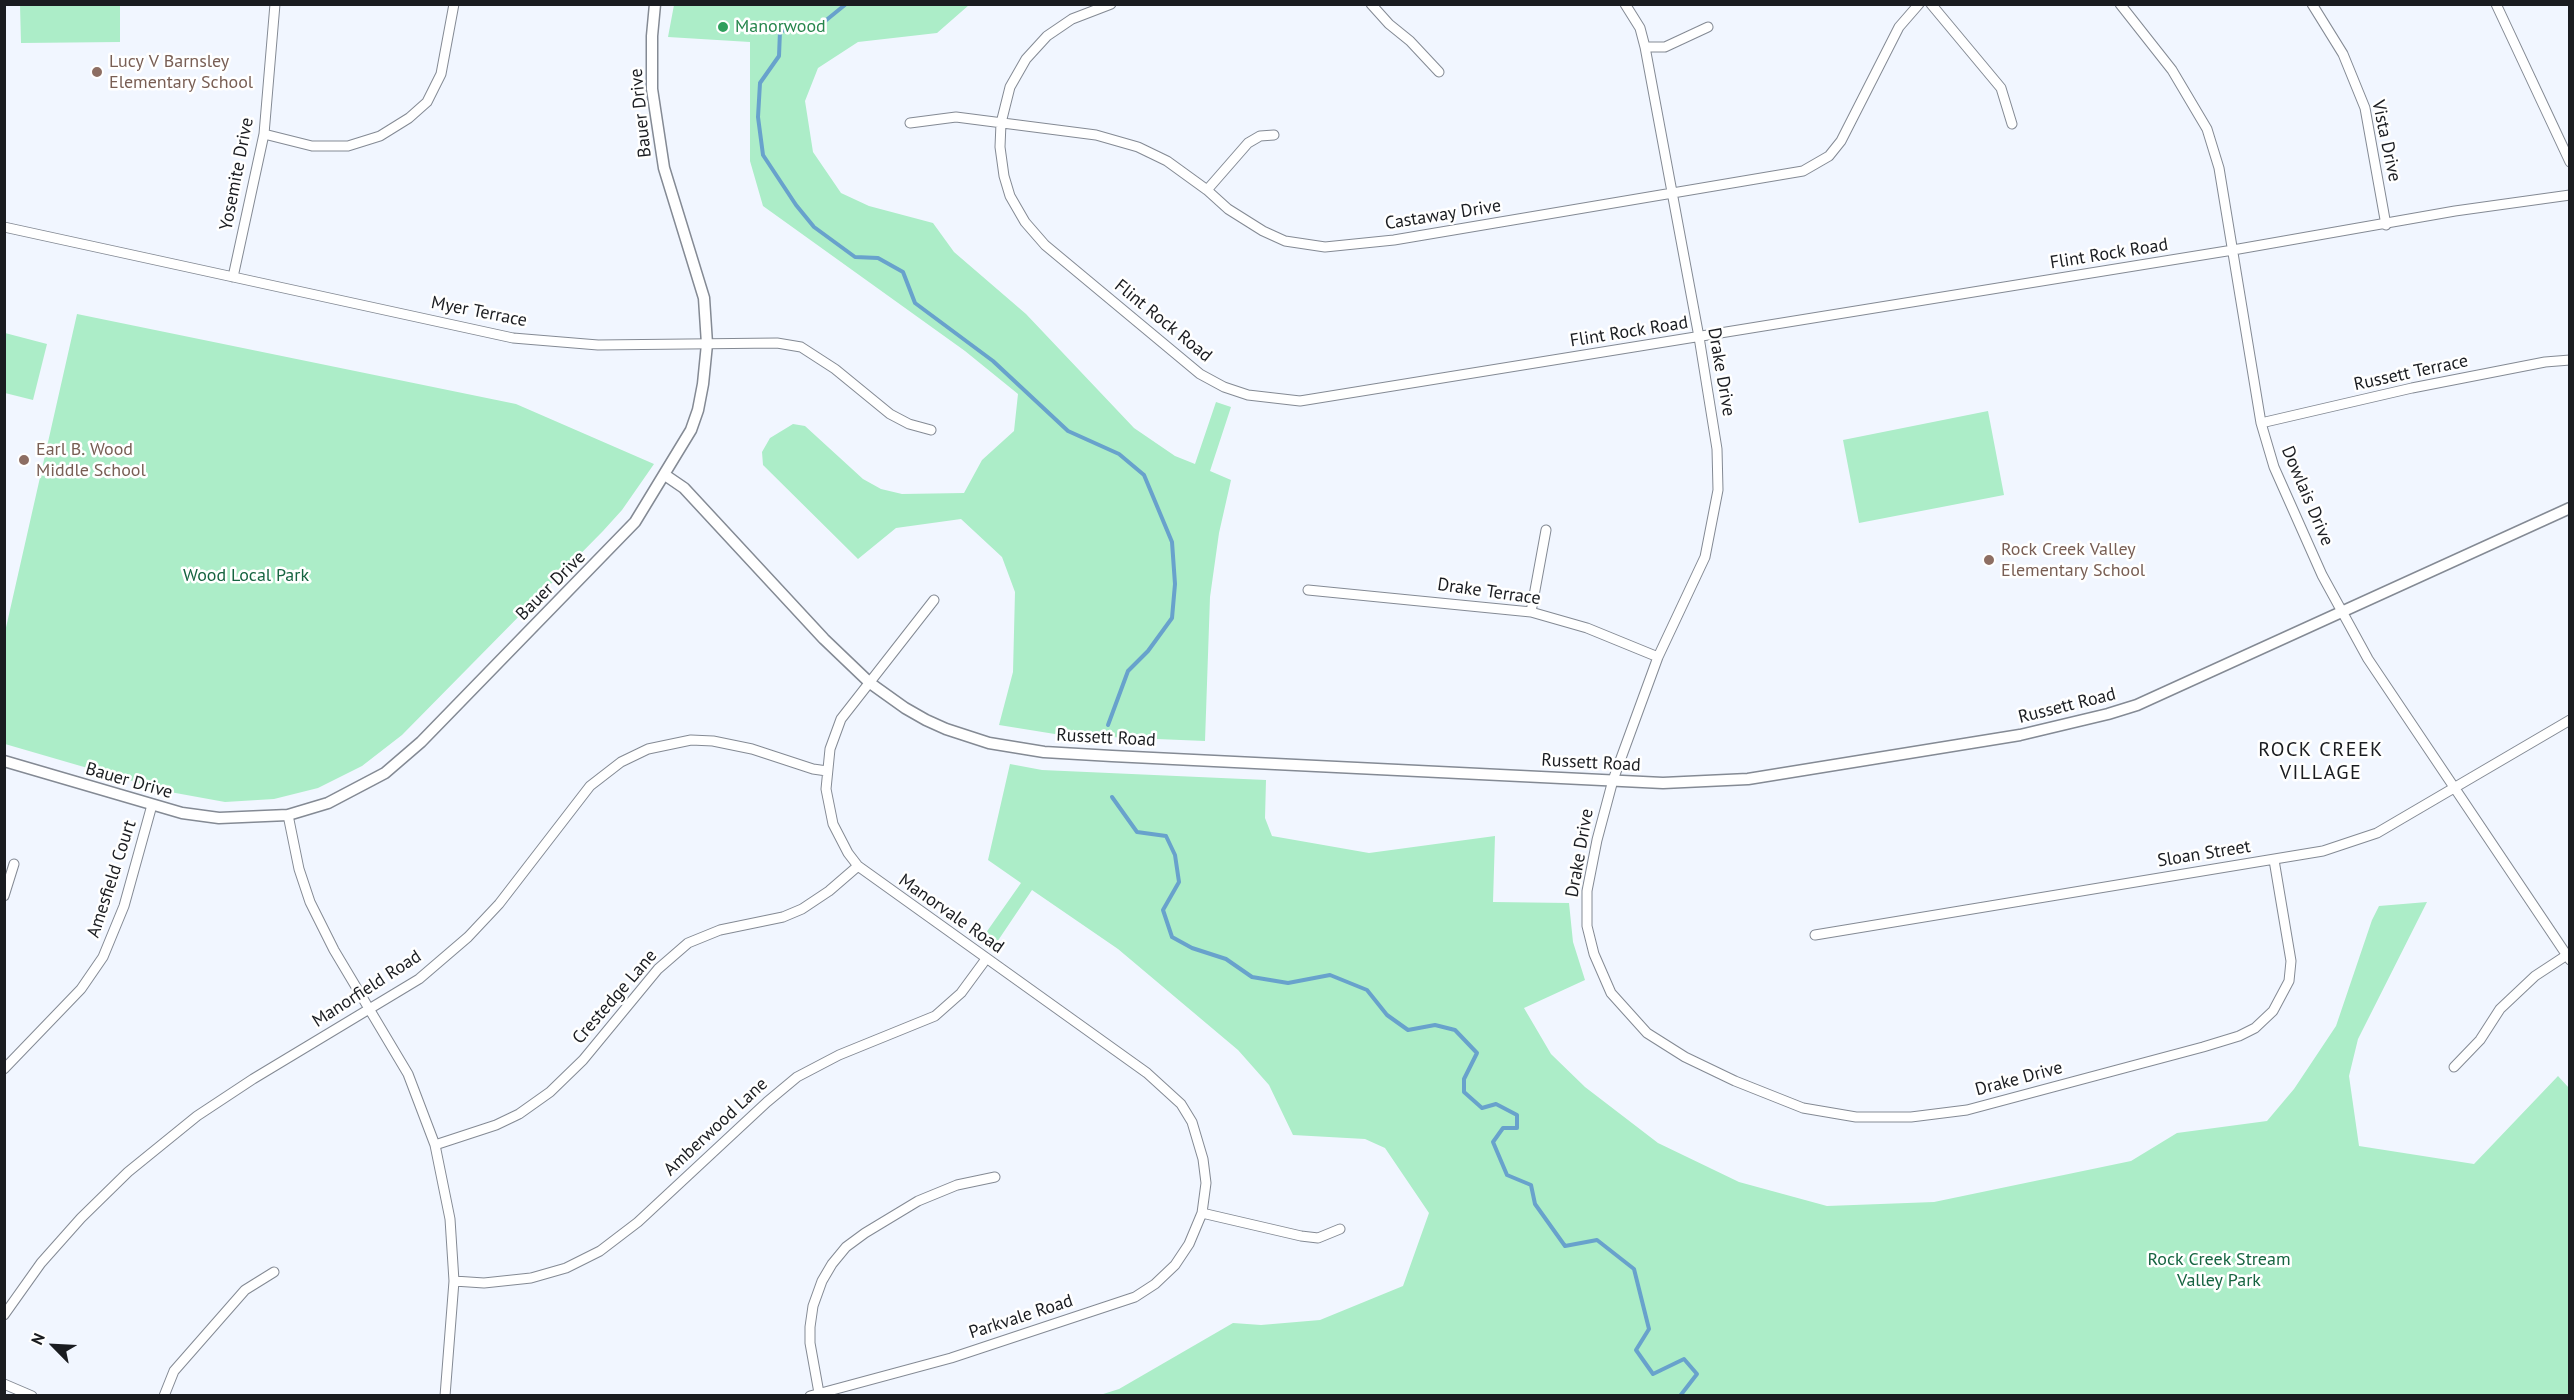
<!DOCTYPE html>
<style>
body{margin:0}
#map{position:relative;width:2574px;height:1400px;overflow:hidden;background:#f1f6ff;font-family:"PT Sans",sans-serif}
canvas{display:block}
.frame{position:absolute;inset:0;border:6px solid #1a1c20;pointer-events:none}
.north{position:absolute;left:24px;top:1316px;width:60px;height:60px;-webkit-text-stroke:4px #fff;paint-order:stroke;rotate:294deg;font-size:16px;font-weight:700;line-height:24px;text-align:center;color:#1a1c20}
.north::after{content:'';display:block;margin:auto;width:21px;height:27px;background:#1a1c20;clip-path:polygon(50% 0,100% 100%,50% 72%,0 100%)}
</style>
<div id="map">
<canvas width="2574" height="1400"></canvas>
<div class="frame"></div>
<div class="north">N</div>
</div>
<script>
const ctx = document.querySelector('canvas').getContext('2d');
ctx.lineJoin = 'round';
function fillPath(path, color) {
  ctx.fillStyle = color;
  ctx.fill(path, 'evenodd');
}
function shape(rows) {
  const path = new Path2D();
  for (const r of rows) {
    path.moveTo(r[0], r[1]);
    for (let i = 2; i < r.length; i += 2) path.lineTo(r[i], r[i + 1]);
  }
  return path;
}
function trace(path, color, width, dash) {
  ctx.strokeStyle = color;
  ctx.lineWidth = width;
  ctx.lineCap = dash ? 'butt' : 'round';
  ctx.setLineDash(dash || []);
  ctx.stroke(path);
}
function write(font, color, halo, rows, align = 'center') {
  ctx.font = font + ' "PT Sans",sans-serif';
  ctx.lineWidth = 5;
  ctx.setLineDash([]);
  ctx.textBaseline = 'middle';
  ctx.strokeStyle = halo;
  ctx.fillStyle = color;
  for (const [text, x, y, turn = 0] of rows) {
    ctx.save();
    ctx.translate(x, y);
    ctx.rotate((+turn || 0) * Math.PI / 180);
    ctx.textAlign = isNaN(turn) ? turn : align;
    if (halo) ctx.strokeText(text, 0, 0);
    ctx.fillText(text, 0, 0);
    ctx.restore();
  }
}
const green = shape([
 [20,5,120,5,120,42,21,43],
 [674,5,969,5,937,33,858,42,818,68,805,101,813,152,841,193,869,206,933,223,954,252,1026,314,1134,428,1175,456,1195,464,1216,402,1231,407,1210,471,1231,480,1219,533,1210,597,1205,741,1061,735,999,725,1013,672,1015,592,1002,557,961,519,896,528,858,559,763,465,762,452,770,438,793,424,805,426,863,479,881,489,902,494,964,493,982,460,1014,431,1018,394,965,351,763,206,750,161,750,42,668,37],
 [77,314,516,404,654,464,622,510,603,531,402,735,362,766,318,788,274,799,225,802,170,792,5,744,5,632],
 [5,333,47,344,33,400,5,393],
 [1988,411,2004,495,1859,523,1843,440],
 [1010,764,1042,770,1266,780,1265,818,1272,836,1369,853,1495,836,1493,902,1569,903,1573,942,1585,980,1524,1008,1551,1054,1585,1087,1658,1143,1739,1182,1827,1206,1934,1202,2131,1161,2177,1133,2267,1121,2294,1089,2336,1026,2372,920,2379,906,2427,902,2358,1039,2349,1076,2359,1146,2474,1164,2558,1076,2569,1088,2569,1395,1100,1395,1119,1389,1233,1323,1261,1325,1320,1320,1403,1286,1429,1213,1385,1148,1365,1139,1293,1135,1269,1085,1238,1050,1118,949,1032,890,995,945,983,937,1021,883,988,860]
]);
const stream = shape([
 [846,4,819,26,780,31,779,56,760,83,758,117,763,155,796,205,814,227,855,257,878,258,903,272,915,303,993,361,1068,431,1119,454,1144,475,1172,542,1175,584,1172,618,1148,651,1128,671,1108,725],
 [1112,797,1137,832,1166,836,1175,855,1179,882,1163,910,1172,937,1192,948,1226,959,1252,977,1288,983,1330,975,1367,990,1387,1015,1408,1030,1435,1025,1455,1030,1477,1053,1464,1079,1464,1092,1482,1108,1496,1104,1517,1115,1517,1128,1503,1128,1493,1142,1507,1175,1531,1185,1535,1204,1565,1246,1597,1240,1634,1269,1649,1329,1636,1350,1653,1374,1684,1359,1697,1374,1680,1396]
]);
const minor = shape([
 [1111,4,1072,19,1047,36,1026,59,1010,87,1001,123,1000,147,1004,176,1010,196,1025,222,1045,245,1200,374,1224,387,1248,395,1300,401,2233,250,2455,211,2570,195],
 [1371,4,1389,24,1410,41,1439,72],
 [1625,4,1640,28,1645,47,1699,337,1717,449,1718,490,1705,557,1658,657,1613,780,1597,840,1587,891,1587,926,1594,954,1611,993,1647,1033,1685,1057,1735,1081,1803,1108,1856,1117,1911,1117,1967,1110,2203,1047,2239,1036,2255,1028,2273,1011,2289,981,2291,961,2274,860],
 [1931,4,2001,88,2012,124],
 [2120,4,2172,70,2207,129,2219,168,2261,423,2274,467,2322,575,2368,659,2570,960],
 [2312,4,2343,54,2365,108,2386,225],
 [2496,4,2570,162],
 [1645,47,1665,47,1708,27],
 [910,123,956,117,1096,135,1138,147,1167,161,1207,190,1228,209,1263,231,1285,241,1325,247,1394,240,1803,171,1829,156,1841,141,1899,27,1919,4],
 [264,134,312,146,348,146,380,136,409,118,427,102,441,74,454,4],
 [1207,190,1248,143,1260,136,1274,135],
 [4,227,513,338,598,345,777,343,801,347,835,369,890,414,909,424,931,430],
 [233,277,264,134,275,4],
 [2261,423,2412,388,2545,362,2570,360],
 [1308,590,1531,612,1587,628,1658,657],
 [1531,612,1546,530],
 [288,815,299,869,310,902,334,950,408,1074,435,1145,450,1219,454,1281,445,1396],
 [4,896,14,864],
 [1815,935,2323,851,2377,833,2570,720],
 [2454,1067,2480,1040,2500,1009,2535,976,2570,953],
 [4,1069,81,989,103,957,124,906,152,805],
 [435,1145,496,1125,519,1114,550,1092,583,1060,658,969,688,943,720,930,783,917,802,909,829,891,858,866],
 [1202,1213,1301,1236,1318,1238,1340,1229],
 [454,1281,484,1283,531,1278,566,1268,600,1251,638,1222,767,1102,797,1077,839,1055,935,1016,961,993,986,959],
 [4,1315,41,1263,81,1218,128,1172,197,1116,253,1079,419,979,468,937,499,904,590,786,621,762,648,749,691,740,713,741,752,749,813,769,827,771],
 [4,1384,32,1396],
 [819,1393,810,1343,810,1327,813,1306,822,1281,832,1264,846,1247,865,1233,918,1201,957,1185,995,1177],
 [164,1396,174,1371,245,1290,274,1272],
 [810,1396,951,1358,1135,1297,1155,1284,1175,1265,1189,1244,1202,1213,1206,1183,1203,1159,1192,1122,1181,1104,1147,1073,858,866,848,853,833,824,826,789,830,749,841,719,934,600]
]);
const tertiary = shape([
 [665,475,684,488,824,639,870,683,905,708,926,720,946,729,989,743,1044,752,1112,756,1663,783,1748,779,2020,735,2108,714,2137,705,2570,508],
 [4,761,182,813,219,818,288,815,328,803,385,773,421,742,635,522,691,430,698,410,703,384,707,344,704,298,664,168,652,89,652,36,655,4]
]);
const markers = [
 [723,27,6,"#2e9e5b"],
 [97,72,6,"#8d6e63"],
 [24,460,6,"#8d6e63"],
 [1989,560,6,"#8d6e63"]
];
const leisureNames = [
 ["Manorwood",735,27]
];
const educationNames = [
 ["Lucy V Barnsley",109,62],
 ["Elementary School",109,83],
 ["Earl B. Wood",36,450],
 ["Middle School",36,471],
 ["Rock Creek Valley",2001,550],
 ["Elementary School",2001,571]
];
const streetNames = [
 ["Bauer Drive",641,113,-96],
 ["Vista Drive",2386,141,78],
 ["Yosemite Drive",237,174,-79],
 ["Castaway Drive",1443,215,-9],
 ["Flint Rock Road",2109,254,-9],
 ["Myer Terrace",479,312,11],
 ["Flint Rock Road",1163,321,39],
 ["Flint Rock Road",1629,332,-9],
 ["Drake Drive",1721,372,80],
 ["Russett Terrace",2411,373,-12],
 ["Dowlais Drive",2307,496,67],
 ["Bauer Drive",551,586,-45],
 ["Drake Terrace",1489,592,8],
 ["Russett Road",2067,706,-14],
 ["Russett Road",1106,738,3],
 ["Russett Road",1591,763,3],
 ["Bauer Drive",129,781,16],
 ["Drake Drive",1580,853,-80],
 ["Sloan Street",2204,854,-9],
 ["Amesfield Court",112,879,-72],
 ["Manorvale Road",951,914,35],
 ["Manorfield Road",367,989,-33],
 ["Crestedge Lane",615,997,-49],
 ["Drake Drive",2019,1079,-15],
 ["Amberwood Lane",716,1127,-43],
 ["Parkvale Road",1021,1317,-18]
];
const parkNames = [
 ["Wood Local Park",246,576],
 ["Rock Creek Stream",2219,1260],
 ["Valley Park",2219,1281]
];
const neighbourhoodNames = [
 ["ROCK CREEK",2321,750],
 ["VILLAGE",2321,773]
];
fillPath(green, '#acedc8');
trace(stream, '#68a2cc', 4);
trace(minor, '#848a94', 11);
trace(tertiary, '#848a94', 13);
trace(minor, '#fff', 9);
trace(tertiary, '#fff', 10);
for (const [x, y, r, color] of markers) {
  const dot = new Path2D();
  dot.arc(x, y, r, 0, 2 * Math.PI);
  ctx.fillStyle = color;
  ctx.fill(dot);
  trace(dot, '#fff', 2);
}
write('18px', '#27864d', '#fff', leisureNames, 'left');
write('18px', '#785e54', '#fff', educationNames, 'left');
write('18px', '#1a1c20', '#fff', streetNames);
write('18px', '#166441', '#fff', parkNames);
ctx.letterSpacing = '1.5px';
write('20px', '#1a1c20', '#fff', neighbourhoodNames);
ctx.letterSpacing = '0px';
</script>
